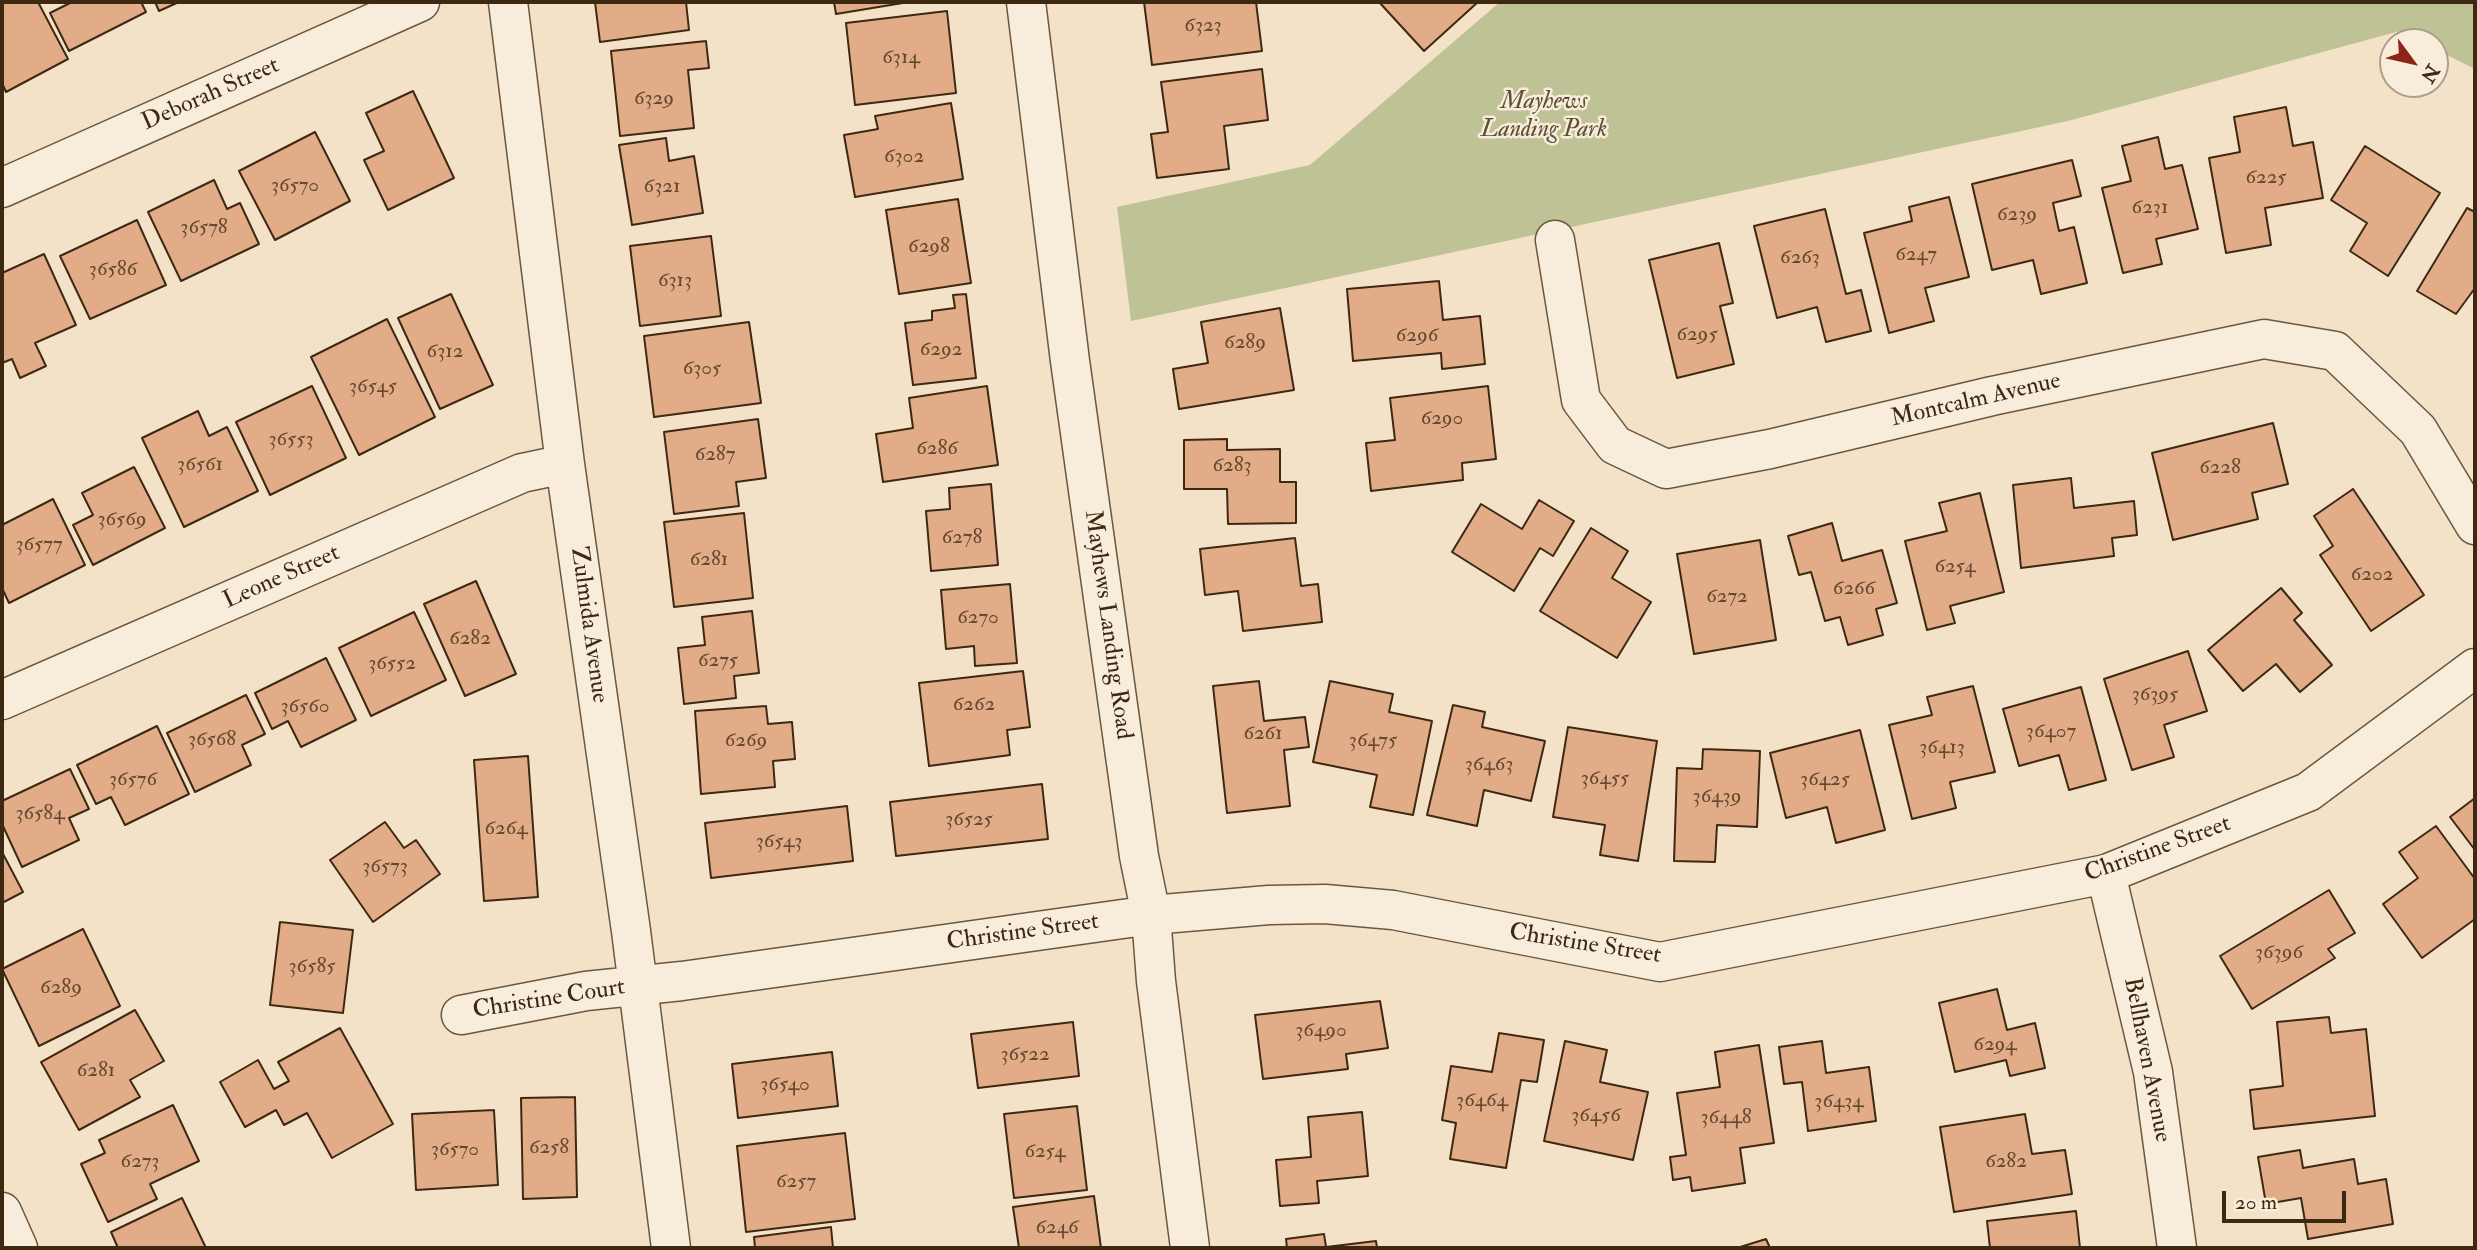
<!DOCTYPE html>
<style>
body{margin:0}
#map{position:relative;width:2477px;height:1250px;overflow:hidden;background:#f4e2c8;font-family:"IM FELL Double Pica",serif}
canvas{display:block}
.frame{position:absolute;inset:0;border:4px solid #3d2911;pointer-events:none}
.north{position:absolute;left:2379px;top:28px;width:70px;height:70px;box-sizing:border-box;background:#f8ecdb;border:2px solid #ad9e8a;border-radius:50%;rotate:123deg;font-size:19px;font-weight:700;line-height:28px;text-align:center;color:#3d2911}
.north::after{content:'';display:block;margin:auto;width:24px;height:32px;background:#8f2418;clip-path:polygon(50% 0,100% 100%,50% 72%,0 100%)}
.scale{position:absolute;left:2222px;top:1191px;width:124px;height:32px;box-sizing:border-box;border:4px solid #3d2911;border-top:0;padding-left:9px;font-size:21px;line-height:24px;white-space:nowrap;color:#3d2911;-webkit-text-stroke:5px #f8ecdb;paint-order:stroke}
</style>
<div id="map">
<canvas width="2477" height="1250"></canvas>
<div class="frame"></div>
<div class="north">N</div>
<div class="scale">20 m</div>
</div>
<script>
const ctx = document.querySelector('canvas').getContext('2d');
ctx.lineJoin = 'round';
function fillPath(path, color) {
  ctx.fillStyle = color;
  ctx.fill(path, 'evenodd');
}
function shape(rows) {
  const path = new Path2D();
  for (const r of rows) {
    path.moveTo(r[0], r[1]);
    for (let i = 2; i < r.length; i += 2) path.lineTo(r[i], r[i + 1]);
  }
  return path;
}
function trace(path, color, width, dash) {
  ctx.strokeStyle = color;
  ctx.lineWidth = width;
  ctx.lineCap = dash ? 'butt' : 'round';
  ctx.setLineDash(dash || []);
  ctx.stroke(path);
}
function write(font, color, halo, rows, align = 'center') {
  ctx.font = font + ' "IM FELL Double Pica",serif';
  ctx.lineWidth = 5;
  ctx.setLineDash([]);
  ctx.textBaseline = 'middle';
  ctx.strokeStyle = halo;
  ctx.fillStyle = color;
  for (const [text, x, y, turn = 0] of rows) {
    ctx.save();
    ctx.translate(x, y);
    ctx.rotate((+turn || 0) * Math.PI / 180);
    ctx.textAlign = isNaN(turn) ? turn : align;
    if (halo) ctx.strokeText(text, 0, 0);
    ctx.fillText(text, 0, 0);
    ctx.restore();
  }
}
const green = shape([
 [1500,2,2475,2,2475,69,2435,49,2435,42,2421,42,2400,31,2068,121,1131,321,1117,207,1310,165]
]);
const building = shape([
 [2,2,38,2,68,59,6,92,2,83,2,2],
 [72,2,141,2,146,12,69,51,50,13,72,2],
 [155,2,179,2,159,11,155,2],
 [595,2,686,2,689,30,600,42,595,2],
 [834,2,909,2,836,14,834,2],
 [1144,2,1256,2,1262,51,1152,65,1144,2],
 [1379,2,1478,2,1424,51,1379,2],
 [947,11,956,93,855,105,846,23,947,11],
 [706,41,709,68,688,70,694,128,620,136,611,51,706,41],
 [1262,69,1268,120,1224,126,1229,169,1157,178,1151,134,1168,132,1161,82,1262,69],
 [413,91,454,178,388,210,364,160,384,151,366,113,413,91],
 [951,103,963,179,855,197,844,135,878,129,875,116,951,103],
 [2286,107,2293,146,2313,142,2323,198,2265,208,2271,245,2226,253,2209,158,2240,152,2234,117,2286,107],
 [315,132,350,201,275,240,239,171,315,132],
 [2158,137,2165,169,2182,165,2198,229,2156,239,2162,264,2123,273,2102,188,2131,181,2122,146,2158,137],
 [666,138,669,161,694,156,703,213,632,225,619,145,666,138],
 [2365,146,2440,193,2388,276,2350,251,2367,223,2331,200,2365,146],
 [2072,160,2081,196,2053,203,2059,231,2074,227,2087,283,2041,294,2033,260,1992,270,1972,184,2072,160],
 [214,180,227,209,240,203,259,244,181,281,148,212,214,180],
 [1949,197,1969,277,1925,288,1934,321,1889,333,1864,233,1912,221,1909,207,1949,197],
 [958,199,971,283,899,294,886,210,958,199],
 [2467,208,2475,212,2475,288,2456,314,2417,291,2467,208],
 [1825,209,1846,294,1861,290,1871,331,1826,342,1817,307,1777,318,1754,226,1825,209],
 [137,220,166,285,90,319,60,256,137,220],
 [711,236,721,316,640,326,630,246,711,236],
 [1719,243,1733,303,1720,306,1734,364,1677,378,1649,260,1719,243],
 [44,254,76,325,35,343,46,366,20,378,12,359,2,363,2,273,44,254],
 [1439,281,1443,320,1480,316,1485,364,1442,369,1441,353,1353,361,1347,289,1439,281],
 [451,294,493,385,440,409,398,318,451,294],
 [966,294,976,378,913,385,905,323,932,320,932,311,955,308,953,295,966,294],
 [1280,308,1294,390,1179,409,1173,369,1208,363,1201,322,1280,308],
 [387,319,435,417,359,455,311,357,387,319],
 [749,322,761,403,654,417,644,336,749,322],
 [312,386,346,458,270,495,236,422,312,386],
 [987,386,998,465,883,482,876,434,913,428,909,398,987,386],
 [1488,386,1496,459,1462,463,1463,480,1371,491,1366,443,1395,440,1390,398,1488,386],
 [198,411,209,436,227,427,258,491,184,527,142,438,198,411],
 [758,419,766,478,736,482,739,506,674,514,664,432,758,419],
 [2273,423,2288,484,2252,493,2258,519,2173,540,2152,453,2273,423],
 [1227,439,1227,450,1280,449,1280,482,1296,482,1296,523,1228,524,1227,489,1184,489,1184,440,1227,439],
 [134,467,165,528,93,565,73,525,93,515,82,493,134,467],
 [2071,478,2074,508,2134,501,2137,535,2112,538,2114,556,2021,568,2013,485,2071,478],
 [991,484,998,565,931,571,926,511,950,509,949,488,991,484],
 [2353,489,2424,595,2371,631,2320,555,2333,546,2314,516,2353,489],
 [1980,493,2004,592,1950,606,1955,623,1927,630,1905,541,1947,531,1939,503,1980,493],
 [53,499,85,565,9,603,2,588,2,525,53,499],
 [1539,500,1574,521,1553,556,1540,548,1514,591,1452,552,1481,504,1522,529,1539,500],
 [744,513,753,598,674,607,664,522,744,513],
 [1832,523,1842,561,1882,550,1897,603,1876,609,1883,635,1848,645,1840,617,1825,621,1811,572,1799,575,1788,536,1832,523],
 [1591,528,1628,551,1612,578,1651,602,1617,658,1540,611,1591,528],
 [1295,538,1301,586,1318,584,1322,622,1243,631,1238,591,1205,595,1200,549,1295,538],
 [1760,540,1776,640,1694,654,1677,554,1760,540],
 [476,581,516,674,465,696,424,604,476,581],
 [1010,584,1017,663,975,666,974,646,946,649,941,590,1010,584],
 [2281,588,2302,613,2294,620,2332,665,2300,692,2276,664,2243,691,2208,650,2281,588],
 [752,611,759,673,734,676,736,698,684,704,678,648,705,645,702,617,752,611],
 [414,612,446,680,371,716,339,648,414,612],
 [2188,651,2207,711,2164,725,2174,757,2132,770,2104,679,2188,651],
 [326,658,356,720,301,747,288,721,272,729,255,693,326,658],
 [1023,671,1030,727,1007,730,1010,755,929,766,919,683,1023,671],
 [1259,681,1264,721,1305,717,1309,747,1284,750,1290,806,1227,813,1213,686,1259,681],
 [1330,681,1393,694,1389,712,1432,721,1413,815,1370,807,1377,775,1313,762,1330,681],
 [1973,686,1995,772,1950,782,1956,808,1912,819,1889,725,1932,715,1927,697,1973,686],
 [2081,687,2106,780,2069,790,2059,755,2019,766,2003,709,2081,687],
 [246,695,265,734,242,745,251,765,195,792,167,733,246,695],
 [1453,705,1485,712,1482,727,1545,741,1531,801,1484,790,1477,826,1427,815,1453,705],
 [766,706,768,724,792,722,795,759,773,761,775,787,701,794,695,711,766,706],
 [157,726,189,794,125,825,111,797,96,804,77,765,157,726],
 [1568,727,1657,741,1638,861,1600,855,1605,825,1553,817,1568,727],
 [1860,730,1885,830,1836,843,1827,807,1786,818,1770,753,1860,730],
 [1703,749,1760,751,1757,827,1717,825,1715,862,1674,861,1677,768,1702,769,1703,749],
 [528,756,538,897,484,901,474,760,528,756],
 [70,769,89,809,69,818,79,840,22,867,2,824,2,801,70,769],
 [1042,784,1048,839,896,856,890,802,1042,784],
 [2475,798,2475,850,2450,817,2475,798],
 [847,806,853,861,711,878,705,823,847,806],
 [385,822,404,848,416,840,440,874,373,922,330,860,385,822],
 [2436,826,2475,879,2475,919,2422,958,2383,904,2418,878,2399,852,2436,826],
 [2,852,23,892,2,903,2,852],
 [2329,890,2355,933,2328,949,2335,958,2252,1009,2220,956,2329,890],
 [280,922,353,930,343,1013,270,1005,280,922],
 [83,929,120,1006,39,1046,2,969,83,929],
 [1997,989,2007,1030,2035,1023,2045,1068,2010,1076,2006,1060,1955,1072,1939,1003,1997,989],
 [1380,1001,1388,1048,1346,1054,1348,1069,1263,1079,1255,1015,1380,1001],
 [135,1010,164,1061,130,1080,140,1097,79,1130,41,1062,135,1010],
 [2329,1017,2331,1033,2366,1029,2375,1116,2254,1129,2250,1090,2283,1086,2277,1022,2329,1017],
 [1073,1022,1079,1076,978,1088,971,1034,1073,1022],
 [340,1028,393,1124,332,1158,307,1113,284,1125,276,1110,245,1127,220,1082,258,1060,274,1089,289,1081,278,1062,340,1028],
 [1499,1033,1544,1040,1537,1082,1521,1080,1506,1168,1450,1159,1456,1123,1442,1120,1451,1066,1492,1072,1499,1033],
 [1565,1041,1607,1050,1600,1082,1648,1092,1633,1160,1544,1141,1565,1041],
 [1822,1041,1826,1073,1869,1067,1876,1121,1808,1131,1802,1082,1784,1084,1779,1047,1822,1041],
 [1759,1045,1774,1143,1740,1148,1745,1183,1692,1191,1690,1177,1673,1180,1670,1157,1686,1155,1677,1093,1720,1087,1715,1052,1759,1045],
 [832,1052,838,1106,738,1118,732,1064,832,1052],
 [575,1097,577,1197,523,1199,521,1098,575,1097],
 [173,1105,199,1161,150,1184,157,1199,108,1222,81,1164,105,1153,99,1140,173,1105],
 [1077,1106,1087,1190,1014,1198,1004,1114,1077,1106],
 [494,1110,498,1185,416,1190,412,1114,494,1110],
 [1362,1112,1368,1176,1317,1181,1319,1203,1280,1206,1276,1160,1311,1157,1308,1117,1362,1112],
 [2025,1114,2032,1154,2065,1150,2072,1194,1954,1212,1940,1127,2025,1114],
 [845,1133,855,1219,746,1232,737,1146,845,1133],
 [2300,1150,2303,1168,2354,1159,2358,1184,2386,1179,2393,1224,2308,1239,2301,1198,2266,1204,2258,1157,2300,1150],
 [1094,1196,1101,1248,1019,1248,1013,1207,1094,1196],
 [182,1198,206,1248,118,1248,111,1232,182,1198],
 [2076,1211,2080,1248,1990,1248,1987,1221,2076,1211],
 [831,1227,833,1248,755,1248,754,1237,831,1227],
 [1324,1234,1326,1247,1376,1241,1377,1248,1287,1248,1286,1239,1324,1234],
 [1766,1239,1770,1248,1737,1248,1766,1239]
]);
const minor = shape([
 [508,2,565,464,631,931,671,1248],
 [1026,2,1070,361,1139,856,1151,915,1156,981,1190,1248],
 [2,188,420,2],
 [1555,240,1581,400,1615,445,1666,469,1770,449,1992,396,2264,339,2335,351,2418,430,2475,525],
 [2,700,522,473,565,464],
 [2106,874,2153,1072,2177,1248],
 [461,1015,586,991,682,981,1151,915,1269,905,1325,904,1393,910,1660,962,2106,874,2308,792,2475,668],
 [2,1212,18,1248]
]);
const numberNames = [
 ["6323",1203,26],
 ["6314",901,58],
 ["6329",654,99],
 ["6302",904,157],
 ["6225",2266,178],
 ["36570",295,186],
 ["6321",662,187],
 ["6231",2150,208],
 ["6239",2017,215],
 ["36578",204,228],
 ["6298",929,247],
 ["6247",1916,255],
 ["6263",1800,258],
 ["36586",113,270],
 ["6313",675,281],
 ["6295",1697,335],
 ["6296",1417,336],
 ["6289",1245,343],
 ["6292",941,350],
 ["6312",445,352],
 ["6305",702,369],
 ["36545",373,387],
 ["6290",1442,419],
 ["36553",291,440],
 ["6286",937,449],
 ["6287",715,455],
 ["36561",200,465],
 ["6283",1232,466],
 ["6228",2220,468],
 ["36569",122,520],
 ["6278",962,538],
 ["36577",39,545],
 ["6281",709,560],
 ["6254",1955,567],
 ["6202",2372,575],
 ["6266",1854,589],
 ["6272",1727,597],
 ["6270",978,618],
 ["6282",470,639],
 ["6275",718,661],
 ["36552",392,664],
 ["36395",2155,695],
 ["6262",974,705],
 ["36560",305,707],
 ["36407",2051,732],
 ["6261",1263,734],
 ["36568",212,740],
 ["6269",746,741],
 ["36475",1373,741],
 ["36413",1942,748],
 ["36463",1489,765],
 ["36455",1605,779],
 ["36576",133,780],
 ["36425",1825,780],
 ["36439",1717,797],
 ["36584",40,814],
 ["36525",969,820],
 ["6264",506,829],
 ["36543",779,842],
 ["36573",385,867],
 ["36396",2279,953],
 ["36585",312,967],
 ["6289",61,988],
 ["36490",1321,1031],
 ["6294",1995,1045],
 ["36522",1025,1055],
 ["6281",96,1071],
 ["36540",785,1085],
 ["36464",1482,1101],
 ["36434",1839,1102],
 ["36456",1596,1116],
 ["36448",1726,1118],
 ["6258",549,1148],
 ["36570",455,1150],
 ["6254",1045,1152],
 ["6273",140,1162],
 ["6282",2006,1162],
 ["6257",796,1182],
 ["6246",1057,1228]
];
const streetNames = [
 ["Deborah Street",211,95,-24],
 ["Montcalm Avenue",1976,401,-13],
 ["Leone Street",282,578,-24],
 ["Zulmida Avenue",588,625,82],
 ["Mayhews Landing Road",1107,625,82],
 ["Christine Street",2158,850,-20],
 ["Christine Street",1023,933,-8],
 ["Christine Street",1585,945,9],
 ["Christine Court",549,1000,-9],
 ["Bellhaven Avenue",2146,1060,79]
];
const parkNames = [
 ["Mayhews",1544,103],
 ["Landing Park",1544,131]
];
fillPath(green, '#bec294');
fillPath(building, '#e3ac89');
trace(building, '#3d2911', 2);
trace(minor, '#6b573f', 41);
trace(minor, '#f8ecdb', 38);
write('21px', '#664a2f', null, numberNames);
write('24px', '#3d2911', '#f8ecdb', streetNames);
write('italic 24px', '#5d4f32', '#f8ecdb', parkNames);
</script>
